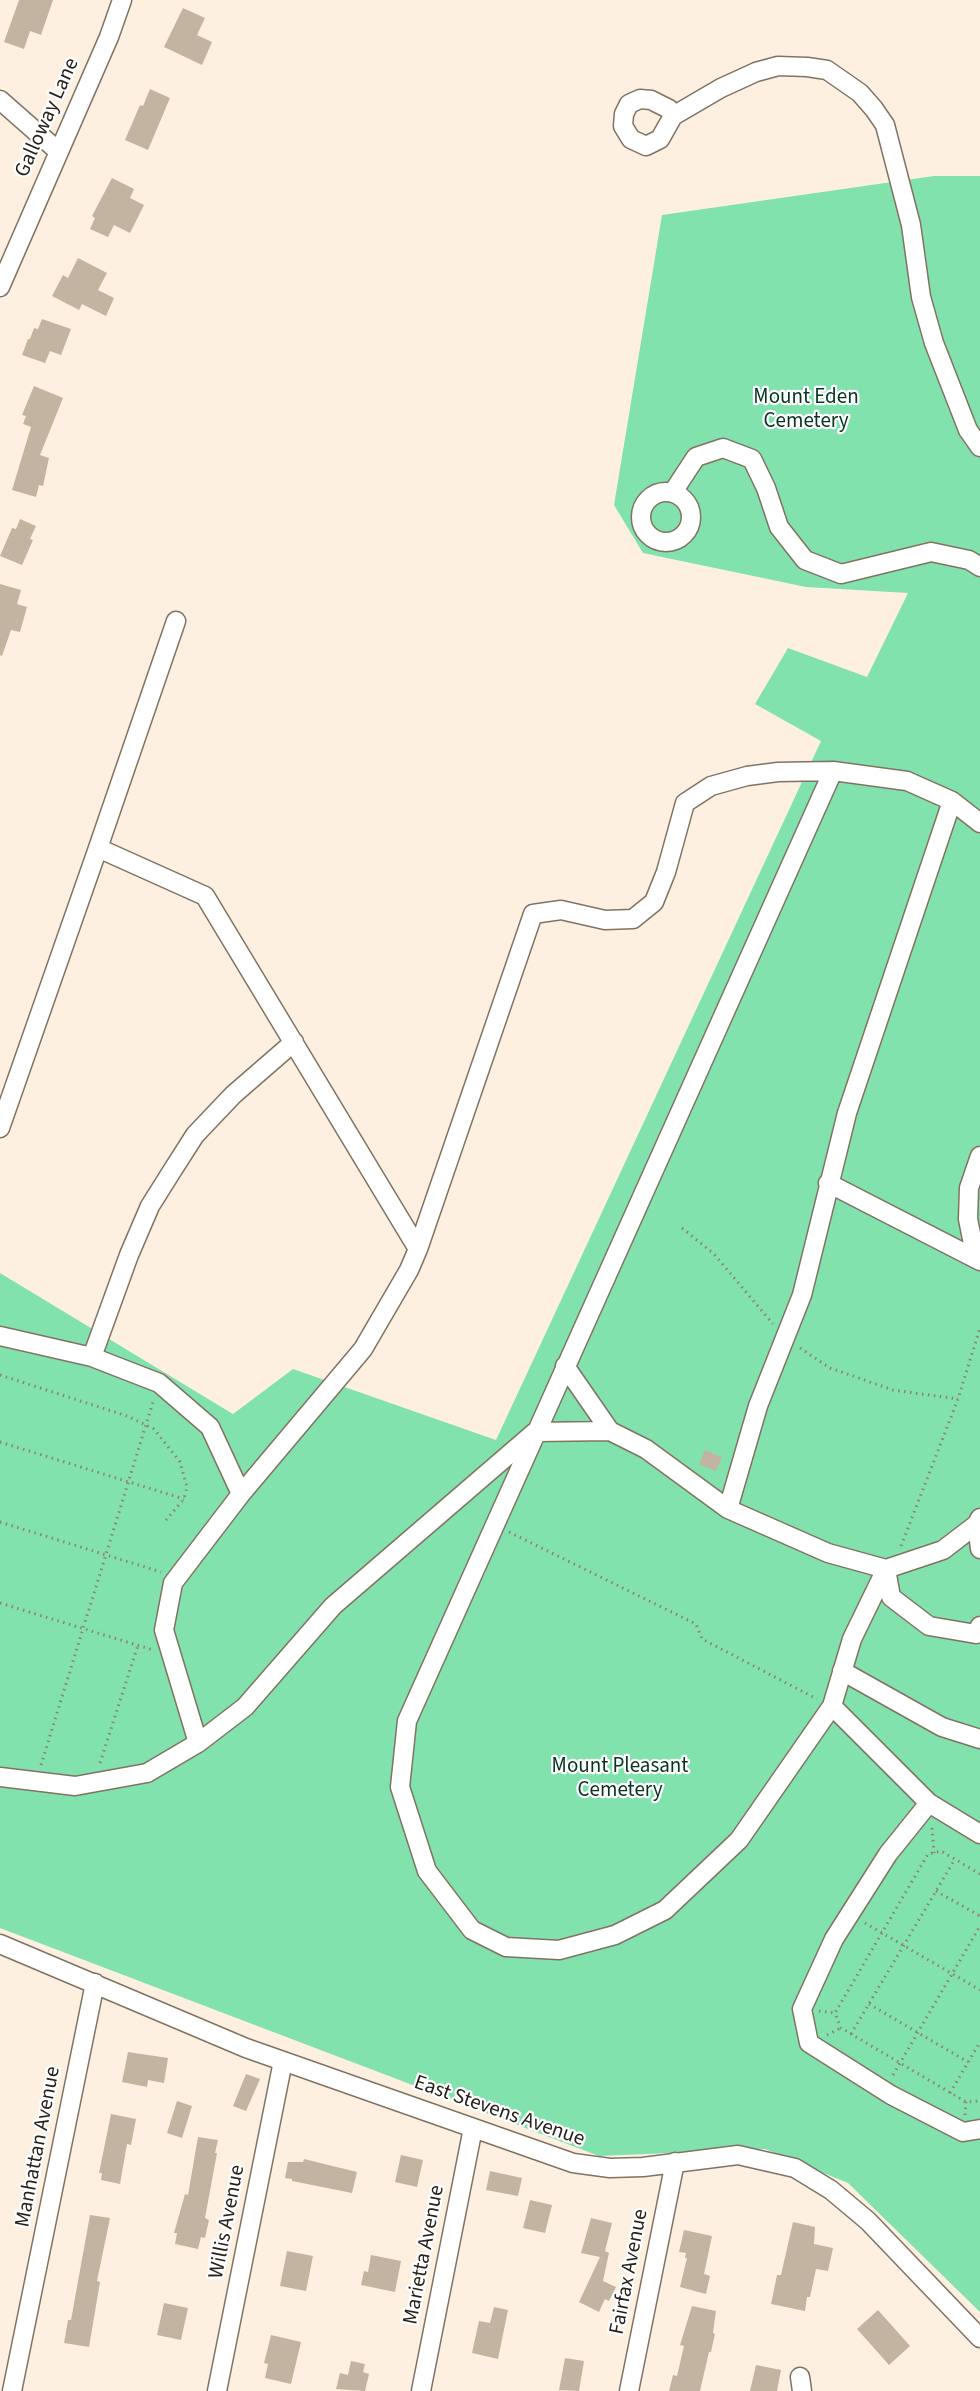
<!DOCTYPE html>
<style>
body{margin:0}
canvas{display:block;background:#fdf0e1}
</style>
<canvas width="980" height="2391"></canvas>
<script>
const ctx = document.querySelector('canvas').getContext('2d');
ctx.lineJoin = 'round';
function fillPath(path, color) {
  ctx.fillStyle = color;
  ctx.fill(path, 'evenodd');
}
function shape(rows) {
  const path = new Path2D();
  for (const r of rows) {
    if (r.length === 3) {
      path.moveTo(r[0] + r[2], r[1]);
      path.arc(r[0], r[1], r[2], 0, 2 * Math.PI);
      continue;
    }
    path.moveTo(r[0], r[1]);
    for (let i = 2; i < r.length; i += 2) path.lineTo(r[i], r[i + 1]);
  }
  return path;
}
function trace(path, color, width, dash) {
  ctx.strokeStyle = color;
  ctx.lineWidth = width;
  ctx.lineCap = dash ? 'butt' : 'round';
  ctx.setLineDash(dash || []);
  ctx.stroke(path);
}
function write(font, color, halo, rows, align = 'center') {
  ctx.font = font + ' "Source Sans 3",sans-serif';
  ctx.lineWidth = 4.5;
  ctx.setLineDash([]);
  ctx.textBaseline = 'middle';
  ctx.strokeStyle = halo;
  ctx.fillStyle = color;
  for (const [text, x, y, turn = 0] of rows) {
    ctx.save();
    ctx.translate(x, y);
    ctx.rotate((+turn || 0) * Math.PI / 180);
    ctx.textAlign = isNaN(turn) ? turn : align;
    if (halo) ctx.strokeText(text, 0, 0);
    ctx.fillText(text, 0, 0);
    ctx.restore();
  }
}
const green = shape([
 [934,176,980,176,980,2312,848,2183,765,2149,599,2156,0,1928,0,1273,233,1414,293,1369,496,1440,821,741,755,704,788,648,867,677,908,593,806,587,643,553,614,505,662,215]
]);
const building = shape([
 [19,0,53,0,41,35,30,31,24,49,4,42],
 [183,8,205,18,197,35,212,42,202,65,164,47],
 [150,89,170,98,148,150,125,140,140,105,143,106],
 [112,178,134,189,130,198,144,205,130,233,114,225,108,237,90,229,95,218,92,216],
 [78,258,107,273,98,290,114,298,106,316,82,304,79,310,52,296,63,275,68,278],
 [42,319,71,329,61,355,50,351,45,363,22,355,28,339,30,339,34,328,38,329],
 [34,386,63,398,40,455,49,458,43,486,39,485,36,497,12,490,31,427,23,424,26,416,22,415],
 [20,519,36,526,30,539,33,540,22,565,0,556,12,528,16,529],
 [0,584,21,590,17,604,27,607,20,632,11,630,2,656,0,655],
 [705,1450,722,1457,716,1471,699,1464],
 [128,2052,168,2058,164,2083,148,2080,147,2087,122,2082],
 [246,2074,260,2079,246,2111,233,2106],
 [177,2101,192,2106,182,2138,167,2133],
 [111,2114,136,2119,131,2145,127,2144,120,2184,101,2180,102,2173,99,2173],
 [198,2137,218,2140,215,2153,217,2153,205,2218,209,2220,205,2238,201,2237,198,2249,175,2244,177,2233,174,2233,185,2194,188,2195],
 [401,2155,423,2160,417,2187,395,2182],
 [304,2159,357,2172,352,2193,292,2181,292,2179,285,2178,288,2162,303,2162],
 [490,2171,522,2178,518,2196,486,2190],
 [530,2200,552,2205,545,2233,523,2228],
 [90,2215,110,2218,97,2281,100,2282,89,2347,64,2343,68,2320,71,2320],
 [591,2218,612,2223,605,2251,609,2253,603,2281,616,2287,609,2301,605,2299,599,2312,579,2302,600,2257,581,2253],
 [793,2222,815,2227,814,2244,833,2248,828,2271,816,2269,810,2297,807,2297,805,2311,771,2304,777,2275,781,2275],
 [684,2230,712,2236,704,2274,710,2276,706,2294,680,2287,687,2258,685,2258,686,2253,679,2252],
 [287,2251,313,2256,306,2291,280,2286],
 [371,2255,401,2261,395,2292,361,2285,364,2271,368,2272],
 [164,2303,188,2308,181,2340,157,2335],
 [692,2306,716,2311,713,2333,715,2334,711,2352,709,2352,700,2391,669,2391,673,2375,677,2376,684,2346,680,2345],
 [494,2307,508,2310,498,2359,472,2353,479,2321,490,2323],
 [878,2310,910,2346,889,2365,857,2329],
 [271,2335,301,2342,291,2384,265,2378,268,2364,264,2363],
 [565,2358,584,2361,579,2391,559,2390],
 [351,2361,365,2364,363,2372,369,2374,365,2391,336,2389,340,2373,348,2375],
 [756,2365,781,2370,777,2391,750,2391]
]);
const path = shape([
 [682,1228,714,1254,773,1324],
 [800,1348,830,1368,893,1390,958,1399],
 [0,1375,127,1416,154,1429,180,1462,187,1487,184,1499,166,1520],
 [0,1442,184,1499],
 [0,1522,161,1572],
 [509,1532,696,1624,702,1639,817,1699],
 [901,1546,958,1399,980,1328],
 [0,1603,153,1650],
 [100,1763,138,1645],
 [41,1765,153,1402],
 [932,1828,934,1853],
 [980,1874,941,1851,928,1854,835,2013,841,2028,966,2102,980,2101],
 [936,1891,980,1916],
 [865,1923,980,1990],
 [869,2004,968,2062],
 [819,2011,835,2013],
 [851,2034,955,1859],
 [827,2035,841,2028],
 [893,2075,980,1926],
 [950,2093,980,2042],
 [965,2115,966,2102]
]);
const minor = shape([
 [0,100,58,151],
 [673,116,669,109,651,100,640,99,629,104,624,114,623,126,631,139,646,146,660,139,673,116,721,88,756,72,778,66,807,67,827,70,860,93,874,109,885,125,911,225,921,297,934,343,968,430,980,447],
 [0,287,109,37,122,0],
 [666,517,25],
 [673,492,696,457,723,448,752,459,766,488,779,527,805,560,841,574,931,552,969,560,980,567],
 [980,823,952,801,907,781,833,771,407,1721,400,1787,427,1871,472,1930,506,1947,559,1950,615,1935,665,1910,739,1840,832,1706,852,1639,886,1569,891,1597,929,1626,976,1634,980,1626],
 [98,848,176,621],
 [0,1128,98,848,205,896,418,1249,409,1270,363,1349,241,1494],
 [828,1183,980,1261],
 [418,1249,533,914,561,910,605,920,633,919,654,902,666,872,685,803,711,786,747,776,778,772,833,771],
 [976,1259,968,1219,969,1188,980,1156],
 [0,1336,92,1357,159,1383,210,1427,241,1494,173,1583,164,1630,198,1743],
 [92,1357,129,1255,150,1206,172,1171,195,1135,233,1095,294,1042],
 [565,1366,610,1431],
 [728,1509,758,1406,802,1295,847,1113,952,801],
 [977,1524,980,1549],
 [842,1671,942,1727,980,1739],
 [832,1706,929,1803,980,1834],
 [0,1777,75,1786,147,1773,198,1743,245,1707,333,1606,535,1432,610,1431,646,1449,728,1509,828,1553,886,1569,943,1550,977,1524,980,1518],
 [929,1803,888,1854,834,1939,802,2009,809,2043,891,2095,963,2132,980,2129],
 [0,1944,246,2048,573,2163,610,2168,643,2167,738,2155,795,2168,831,2190,868,2221,980,2338],
 [800,2377,802,2391],
 [12,2391,95,1983],
 [217,2391,283,2061],
 [421,2391,473,2128],
 [629,2391,675,2162]
]);
const streetNames = [
 ["Galloway Lane",48,118,-66],
 ["East Stevens Avenue",499,2112,19],
 ["Manhattan Avenue",39,2147,-79],
 ["Willis Avenue",228,2222,-79],
 ["Marietta Avenue",425,2255,-79],
 ["Fairfax Avenue",630,2272,-79]
];
const parkNames = [
 ["Mount Eden",806,398],
 ["Cemetery",806,422],
 ["Mount Pleasant",620,1767],
 ["Cemetery",620,1791]
];
fillPath(green, '#82e2ae');
fillPath(building, '#c3b3a1');
trace(minor, '#817361', 21);
trace(path, '#8c8378', 3, [1.5, 4.5]);
trace(minor, '#fff', 18);
write('21px', '#27211a', '#fff', streetNames);
write('21px', '#07331f', '#fff', parkNames);
</script>
